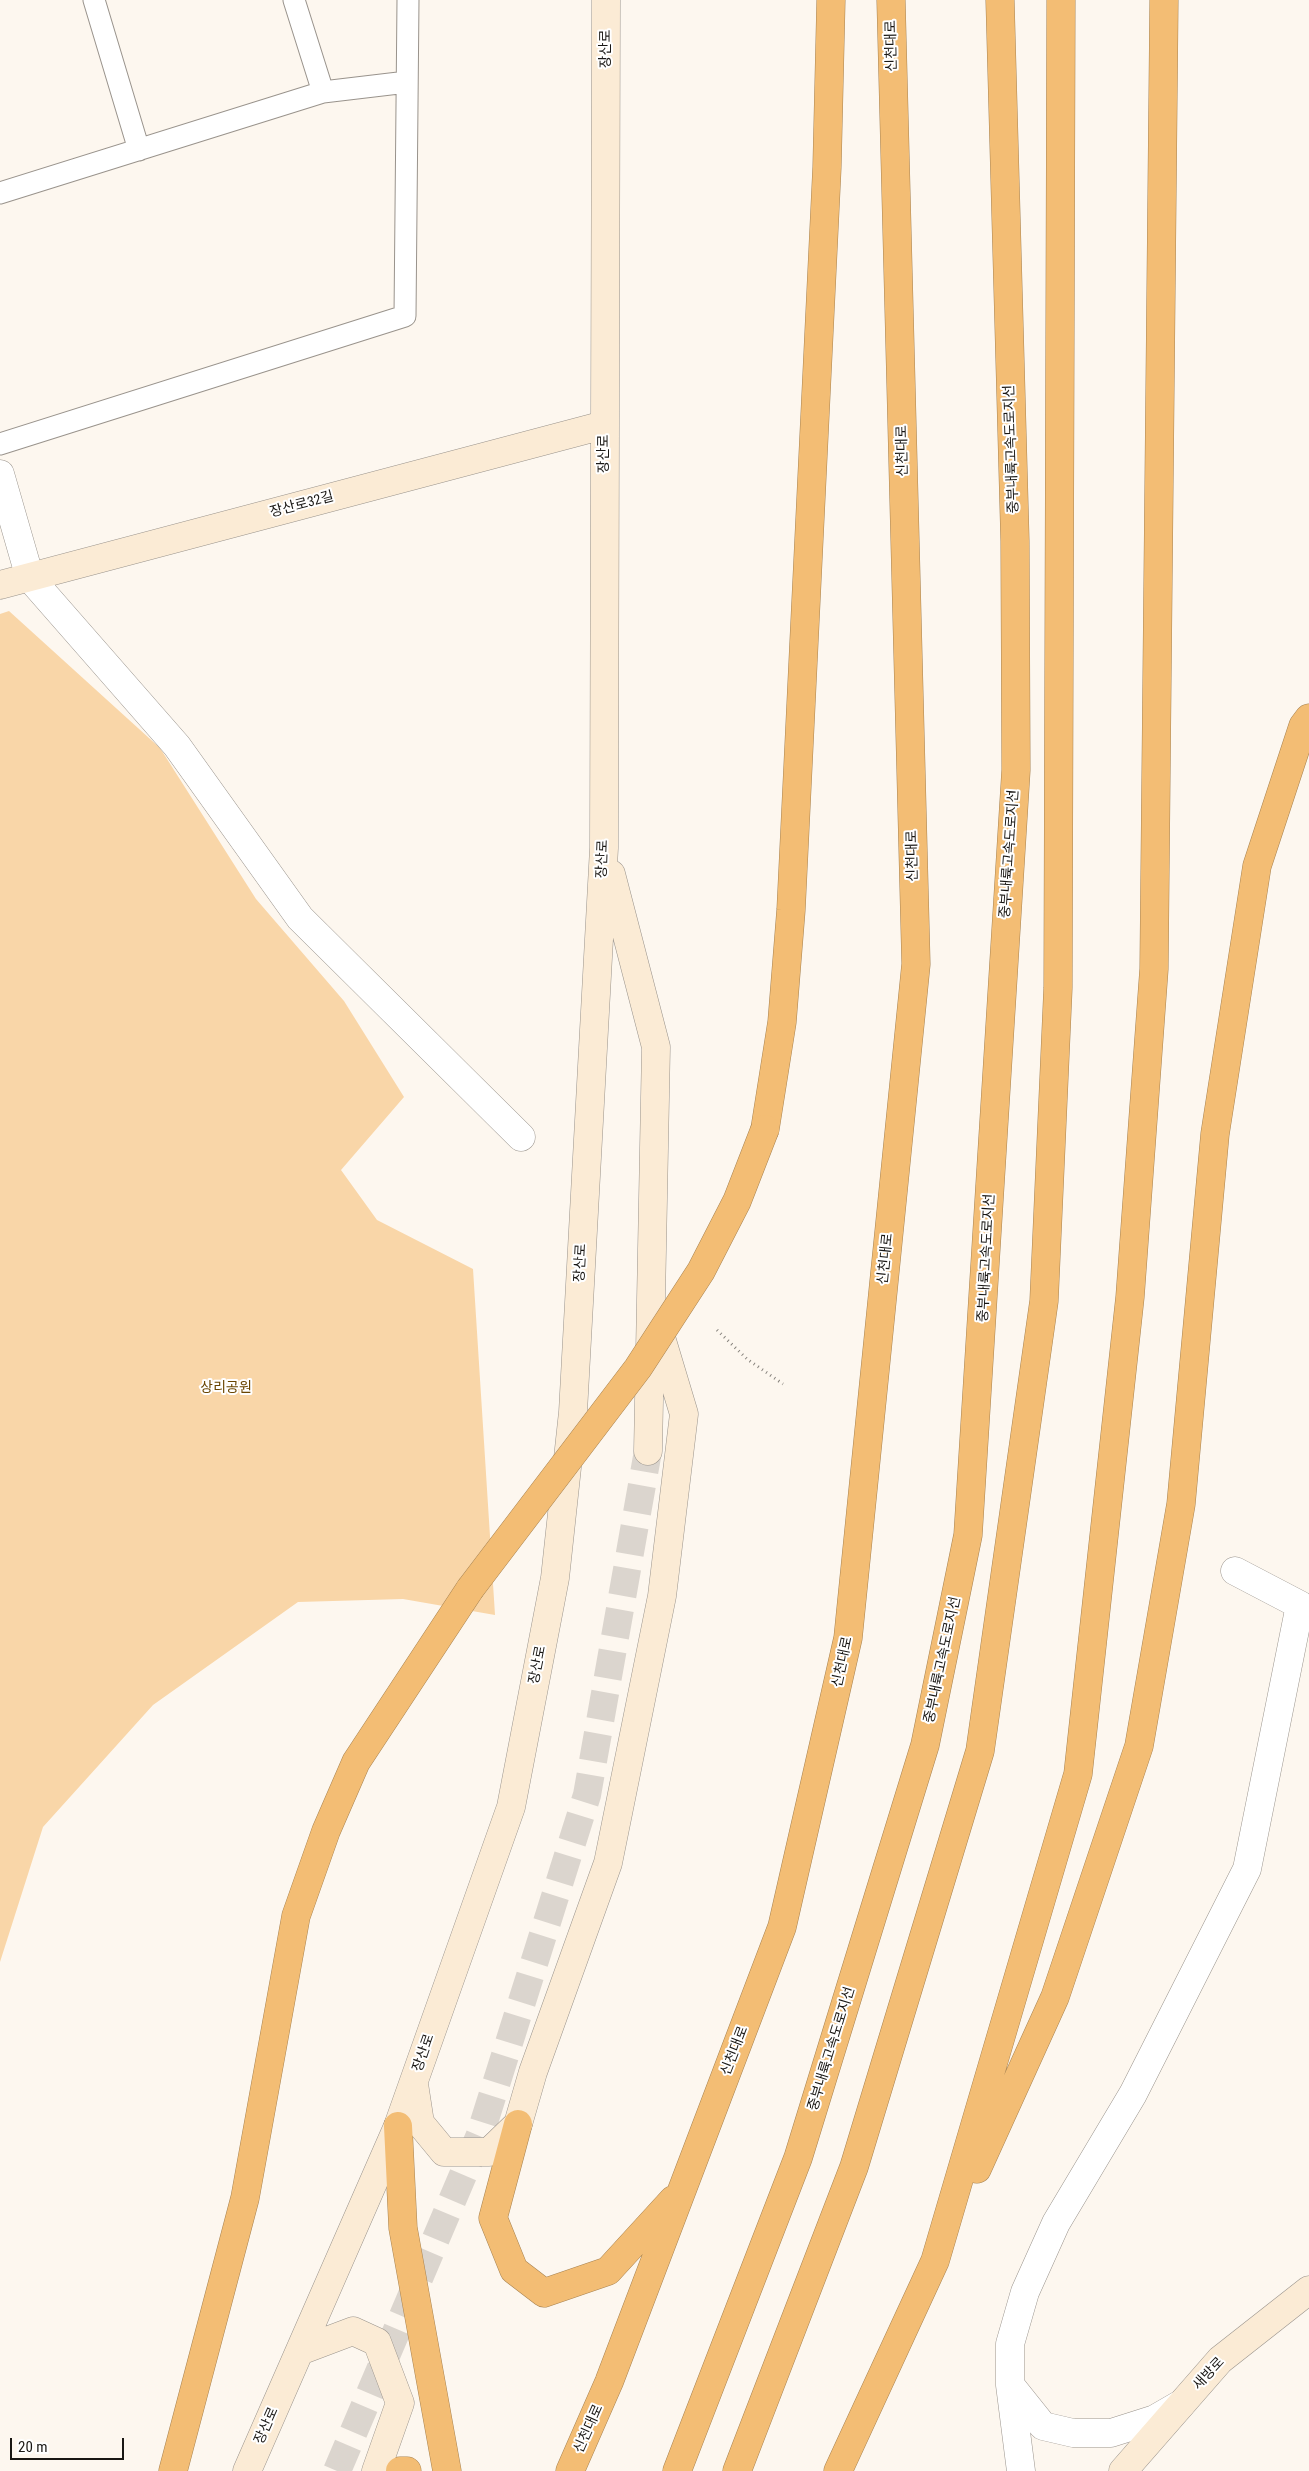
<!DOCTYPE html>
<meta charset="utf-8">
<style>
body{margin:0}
#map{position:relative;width:1309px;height:2471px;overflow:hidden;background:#fdf7ef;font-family:"Roboto Condensed",sans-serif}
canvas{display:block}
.scale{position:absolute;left:10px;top:2438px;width:114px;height:22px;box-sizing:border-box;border:2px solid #191714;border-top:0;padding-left:6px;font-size:15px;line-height:18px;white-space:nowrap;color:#191714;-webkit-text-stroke:4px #fff;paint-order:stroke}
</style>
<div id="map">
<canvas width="1309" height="2471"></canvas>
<div class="scale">20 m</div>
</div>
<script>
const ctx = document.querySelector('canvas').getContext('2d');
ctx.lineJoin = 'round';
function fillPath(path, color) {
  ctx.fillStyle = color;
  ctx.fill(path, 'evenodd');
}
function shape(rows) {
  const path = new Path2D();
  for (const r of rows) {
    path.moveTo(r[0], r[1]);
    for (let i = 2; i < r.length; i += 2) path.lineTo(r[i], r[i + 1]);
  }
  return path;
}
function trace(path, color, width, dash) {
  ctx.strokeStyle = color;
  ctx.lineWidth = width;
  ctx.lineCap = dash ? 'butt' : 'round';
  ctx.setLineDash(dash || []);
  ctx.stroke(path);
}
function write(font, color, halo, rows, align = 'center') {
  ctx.font = font + ' "Roboto Condensed","Noto Sans KR",sans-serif';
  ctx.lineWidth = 4;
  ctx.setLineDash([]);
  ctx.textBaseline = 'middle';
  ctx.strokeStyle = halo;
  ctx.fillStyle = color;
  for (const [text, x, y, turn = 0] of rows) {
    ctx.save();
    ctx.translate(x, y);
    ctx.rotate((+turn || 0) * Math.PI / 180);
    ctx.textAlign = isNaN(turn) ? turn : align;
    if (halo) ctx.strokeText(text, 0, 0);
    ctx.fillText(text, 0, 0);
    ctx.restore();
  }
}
const green = shape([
 [9,611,160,748,256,899,344,1001,404,1097,341,1170,377,1220,473,1269,495,1615,403,1599,298,1602,153,1705,43,1827,0,1962,0,614]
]);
const secondaryTunnel = shape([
 [337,2471,480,2135,587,1795,648,1451]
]);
const path = shape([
 [717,1330,747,1359,783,1384]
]);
const lane = shape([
 [94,0,139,150],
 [294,0,323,92],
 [0,193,323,92,407,82],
 [0,444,405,316,408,0]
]);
const street = shape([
 [0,474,30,578,177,746,300,918,521,1137],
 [1011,2386,1043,2426,1073,2433,1111,2433,1155,2419,1181,2404],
 [1021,2471,1010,2385,1010,2344,1025,2292,1056,2223,1133,2094,1247,1869,1300,1605,1235,1571]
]);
const secondary = shape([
 [0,585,604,425],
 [611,874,656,1047,648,1451],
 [414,2084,420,2123,444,2152,489,2152,518,2124,533,2072,608,1863,662,1596,684,1414,651,1304],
 [300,2351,353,2331,377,2342,400,2403,376,2471],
 [247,2471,398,2126,511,1807,555,1578,573,1412,604,848,606,0],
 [1123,2471,1220,2360,1309,2290]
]);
const highway = shape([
 [765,1129,782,1022,791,910,827,167,831,0],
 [518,2124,493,2218,514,2270,544,2293,608,2271,673,2200],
 [398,2126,403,2228,447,2471],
 [977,2169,1055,1997,1139,1746,1181,1504,1215,1134,1257,866,1303,726,1309,718],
 [173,2471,245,2198,296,1916,326,1831,356,1762,470,1589],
 [400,2471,407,2471],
 [570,2471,609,2382,782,1927,848,1638,916,964,891,0],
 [677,2471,798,2158,925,1745,968,1535,1016,770,1015,541,1000,0],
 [737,2471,854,2167,980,1751,1044,1301,1058,988,1061,0],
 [838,2471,935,2261,1078,1774,1130,1297,1154,969,1164,0]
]);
const highwayBridge = shape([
 [470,1589,638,1368,701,1271,737,1201,765,1129]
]);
const streetNames = [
 ["신천대로",892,46,-91],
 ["장산로",606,49,-90],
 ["중부내륙고속도로지선",1012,449,-92],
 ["신천대로",903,451,-91],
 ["장산로",604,454,-90],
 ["장산로32길",302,505,-15],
 ["중부내륙고속도로지선",1010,854,-86],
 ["신천대로",913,856,-91],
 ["장산로",603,859,-88],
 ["중부내륙고속도로지선",987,1258,-87],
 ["신천대로",886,1259,-84],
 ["장산로",581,1263,-87],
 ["중부내륙고속도로지선",943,1660,-78],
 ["신천대로",843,1662,-78],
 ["장산로",538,1665,-79],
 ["중부내륙고속도로지선",832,2049,-73],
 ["신천대로",735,2051,-69],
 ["장산로",424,2053,-71],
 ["새방로",1209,2374,-47],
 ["장산로",267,2426,-66],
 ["신천대로",589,2429,-66]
];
const parkNames = [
 ["상리공원",226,1388]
];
fillPath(green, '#f9d6a8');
trace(secondaryTunnel, '#dbd5ce', 28, [28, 14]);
trace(lane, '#99938c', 23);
trace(street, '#99938c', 29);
trace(secondary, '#99938c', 29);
trace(highway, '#a78352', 29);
trace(path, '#87837d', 3, [1, 4]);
trace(lane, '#fff', 21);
trace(street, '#fff', 28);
trace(secondary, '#fbebd5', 28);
trace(highway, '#f3bd74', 28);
trace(highwayBridge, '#a78352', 29, []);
trace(highwayBridge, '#f3bd74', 28);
write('14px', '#191714', '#fff', streetNames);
write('14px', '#6a4501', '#fff', parkNames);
</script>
